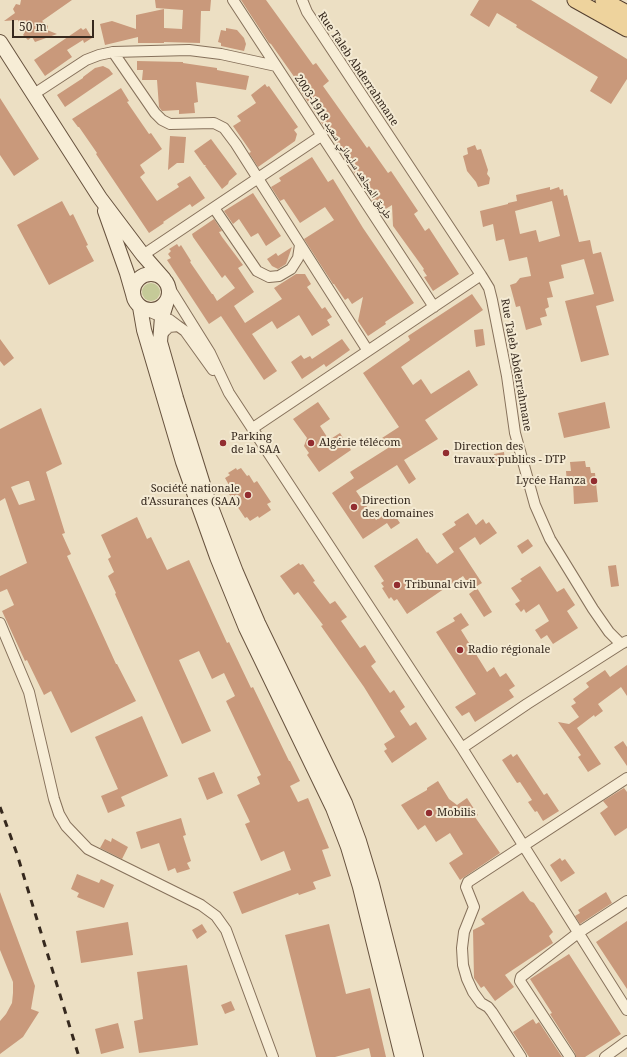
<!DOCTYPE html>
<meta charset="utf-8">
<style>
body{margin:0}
#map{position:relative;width:627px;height:1057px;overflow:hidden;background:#ecdfc3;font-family:"Noto Serif",serif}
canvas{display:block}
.scale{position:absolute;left:12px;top:20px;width:82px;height:18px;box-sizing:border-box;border:2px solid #36291e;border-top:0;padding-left:5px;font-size:12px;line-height:14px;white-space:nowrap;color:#36291e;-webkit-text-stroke:3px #f4ead3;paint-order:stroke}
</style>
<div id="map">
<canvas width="627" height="1057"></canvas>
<div class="scale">50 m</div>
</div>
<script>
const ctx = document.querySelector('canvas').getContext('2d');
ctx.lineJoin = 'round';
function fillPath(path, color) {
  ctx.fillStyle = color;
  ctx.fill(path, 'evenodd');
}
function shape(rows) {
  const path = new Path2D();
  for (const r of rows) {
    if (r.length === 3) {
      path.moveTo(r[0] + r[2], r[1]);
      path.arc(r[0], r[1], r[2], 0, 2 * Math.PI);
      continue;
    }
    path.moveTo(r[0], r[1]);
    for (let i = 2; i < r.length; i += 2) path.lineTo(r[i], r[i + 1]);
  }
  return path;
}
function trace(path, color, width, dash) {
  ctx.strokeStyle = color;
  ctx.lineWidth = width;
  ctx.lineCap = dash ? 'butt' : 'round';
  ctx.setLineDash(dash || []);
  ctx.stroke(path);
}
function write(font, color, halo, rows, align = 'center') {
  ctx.font = font + ' "Noto Serif","Noto Naskh Arabic",serif';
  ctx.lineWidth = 4;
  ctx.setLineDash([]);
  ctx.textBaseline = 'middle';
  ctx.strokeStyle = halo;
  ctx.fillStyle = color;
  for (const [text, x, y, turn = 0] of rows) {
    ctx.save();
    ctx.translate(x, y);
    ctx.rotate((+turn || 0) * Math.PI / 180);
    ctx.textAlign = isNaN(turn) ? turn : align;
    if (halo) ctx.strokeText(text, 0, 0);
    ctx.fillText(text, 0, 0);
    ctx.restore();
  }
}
const green = shape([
 [151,292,9]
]);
const building = shape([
 [21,0,72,0,42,21,48,26,47,30,57,34,35,42,32,37,28,40,23,35,25,32,24,29,24,24,19,22,18,20,4,21,15,13,13,9,16,4,20,5],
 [155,0,211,0,210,11,201,11,200,43,164,42,164,43,138,43,138,37,105,45,100,24,112,21,136,29,136,15,164,9,164,28,182,29,183,10,156,8],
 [241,0,266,0,313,65,316,63,329,81,323,86,367,148,369,146,388,173,391,171,418,211,414,214,425,231,429,228,459,274,433,291,424,277,427,276,423,270,424,269,393,226,392,205,384,210,379,204,376,206,368,194,369,193,350,167,354,164,344,149,342,150,326,127,325,128,293,79,295,78,271,44,269,43],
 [479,0,531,0,627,59,627,79,611,104,590,91,598,77,516,27,517,25,497,13,489,27,470,15],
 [81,28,83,30,86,28,92,38,84,43,83,40,67,50,72,57,45,76,34,60],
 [226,28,237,30,244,38,246,44,244,51,221,46,221,43,218,42,221,30,226,31],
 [137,61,183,62,183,63,217,68,217,70,249,76,246,90,196,82,198,102,194,103,195,113,179,114,179,110,162,111,159,107,157,80,142,80,143,70,137,70],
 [103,66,109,69,113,74,65,107,57,95,83,78,83,77,95,68],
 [265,84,267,87,269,86,298,127,294,130,297,134,295,141,258,167,249,153,251,152,233,126,241,121,237,116,256,103,251,95],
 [121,88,129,101,127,102,149,134,151,133,162,149,140,165,145,173,140,177,157,201,179,187,177,184,190,176,205,198,192,207,190,204,163,222,164,223,149,233,112,178,96,154,97,153,79,127,78,127,72,119],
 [0,98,39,159,14,176,0,155],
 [170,136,186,137,184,163,177,163,168,170],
 [211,139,237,174,229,181,228,184,222,189,205,166,206,165,204,165,194,151],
 [475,145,477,150,481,149,488,170,487,174,490,178,489,184,478,187,476,182,467,171,463,156,468,154,467,148],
 [312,157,328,182,333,179,363,228,414,303,385,322,386,324,368,336,358,321,363,297,352,304,348,298,345,300,334,284,333,284,304,239,334,220,325,207,300,223,284,199,280,201,271,187,281,181,279,178],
 [550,187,550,190,559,187,560,190,563,189,564,196,567,195,579,242,590,240,593,254,601,252,614,301,596,306,609,355,581,362,565,301,594,294,584,259,561,265,564,278,549,282,553,297,547,298,549,307,545,309,547,316,540,318,542,325,526,330,520,306,516,307,510,285,516,283,520,278,531,276,527,257,509,261,504,239,496,241,493,224,483,227,480,211,508,204,508,203,517,201,516,195],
 [552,201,560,236,539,242,536,230,520,234,515,211],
 [253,193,281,236,266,246,258,233,251,237,239,219,233,224,224,211],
 [62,201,70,216,73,214,88,245,86,246,94,261,49,285,17,225],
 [214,219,222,231,219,232,222,237,243,265,238,268,254,292,234,306,245,323,282,299,274,288,296,274,305,274,311,284,307,287,322,309,325,307,332,317,327,320,330,325,312,336,299,315,277,329,272,321,252,334,277,371,264,380,221,316,209,324,167,260,171,258,168,254,171,251,169,249,177,244,179,247,181,245,191,261,190,262,212,294,213,294,217,301,235,288,225,275,222,278,193,237,192,234],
 [292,247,286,264,278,269,272,266,267,259,276,253,278,256],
 [472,294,483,310,401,367,413,385,421,379,431,394,469,370,478,385,425,420,438,439,404,460,416,479,409,484,397,465,356,491,376,520,391,510,400,523,391,529,387,523,363,539,332,493,354,478,350,472,388,448,382,438,399,427,363,373,410,340,408,336],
 [483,329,485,345,476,347,474,330],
 [0,339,14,358,4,366,0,361],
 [342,339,350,350,326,367,324,364,302,379,291,362,301,355,304,359,310,356,312,359],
 [318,402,330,419,320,426,329,440,340,433,351,450,319,472,307,455,309,453,304,446,307,438,293,419],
 [605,402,610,428,564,438,558,413],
 [41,408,62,464,46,472,65,533,62,534,71,554,67,556,116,664,117,664,136,701,71,733,51,691,44,695,27,660,25,661,2,611,14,605,7,589,0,592,0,576,27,563,5,498,0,501,0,429],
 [27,481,29,481,35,500,19,505,11,487],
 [504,452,505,462,496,464,494,454],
 [585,461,586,467,590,467,591,473,595,473,598,502,574,504,573,482,567,483,566,471,571,471,570,462],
 [236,468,237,470,241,468,247,476,249,475,254,483,257,481,271,502,267,504,271,510,259,518,258,516,250,521,247,517,245,518,225,488,229,485,225,478,230,475,228,473],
 [468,513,476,525,483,519,486,524,489,522,497,533,480,545,475,537,459,548,482,583,472,589,463,576,407,614,397,599,394,601,391,597,389,599,382,588,384,587,381,583,384,581,374,566,417,538,427,553,428,552,437,564,454,552,442,534,456,525,454,522],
 [137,517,147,539,151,537,167,570,189,560,227,643,229,642,251,688,253,687,289,761,290,761,300,781,290,786,298,802,308,798,329,848,322,850,331,876,313,882,316,889,299,895,298,893,242,914,233,892,291,870,284,851,261,861,245,824,250,822,237,795,260,784,257,777,261,775,226,701,235,696,224,673,212,679,199,651,179,660,211,731,182,744,115,594,116,593,108,576,114,572,108,559,111,557,101,535],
 [528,539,533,546,522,554,517,546],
 [299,563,300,565,303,564,315,581,313,582,330,604,335,601,347,617,341,621,360,648,365,645,376,662,371,666,390,693,394,690,405,707,400,711,410,726,416,722,427,739,392,763,384,751,387,749,384,744,395,737,364,687,321,626,323,625,298,592,294,595,280,576],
 [616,565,619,586,611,587,608,566],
 [540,566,557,592,564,588,575,605,567,611,578,628,553,644,547,635,541,639,535,630,549,621,539,604,526,613,524,609,521,612,515,604,520,601,511,588,522,581,520,579],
 [477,588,492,612,484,617,469,594],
 [461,613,469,625,461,630,487,672,494,667,500,677,506,673,515,686,509,690,514,697,475,722,469,712,462,716,455,707,476,694,436,632,455,621,453,618],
 [627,665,627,696,621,687,598,704,603,711,595,717,594,715,577,728,601,764,588,772,578,757,581,755,558,722,569,724,579,717,571,706,576,703,573,699,589,687,586,683,605,670,610,677],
 [142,716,168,776,121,797,125,806,108,813,101,796,118,789,95,737],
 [623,741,627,747,627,766,614,747],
 [511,754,513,757,517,754,544,795,547,793,559,811,543,821,537,811,535,812,528,802,532,800,520,782,517,783,502,760],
 [214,772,223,793,207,800,198,778],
 [438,781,449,799,457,805,467,798,478,815,475,817,500,853,460,880,449,863,463,854,450,833,436,842,425,825,418,830,401,805,427,790,427,788],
 [624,788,627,792,627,828,615,836,600,813,608,807,603,801],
 [181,818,186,835,183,836,191,861,187,863,190,869,177,873,175,868,168,871,159,843,141,849,136,832],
 [112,838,128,847,122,859,100,848,105,839,111,842],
 [560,858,562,861,565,859,575,873,561,882,550,865],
 [77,874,99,883,101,879,114,885,104,908,77,897,79,893,71,889],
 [523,891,530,901,534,903,553,932,549,936,553,943,505,975,514,987,495,1001,484,986,481,988,474,978,473,930,485,924,481,919],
 [0,892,35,986,31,1009,39,1012,23,1037,0,1054,0,1021,6,1014,12,1003,13,993,13,982,0,950],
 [606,892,612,903,580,924,575,916,580,913,578,910],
 [627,921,627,989,596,942],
 [128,922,133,955,81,963,76,931],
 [202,924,207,932,197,939,192,930],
 [329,924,346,994,370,988,386,1057,371,1057,369,1048,335,1057,316,1057,285,935],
 [569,954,621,1034,585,1057,576,1057,575,1053,550,1014,552,1013,530,979],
 [187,965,198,1045,139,1053,134,1021,143,1019,137,972],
 [231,1001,235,1010,225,1014,221,1005],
 [533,1019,536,1024,539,1022,562,1057,529,1057,513,1032],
 [118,1023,124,1048,101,1054,95,1029]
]);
const minor = shape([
 [233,0,434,307],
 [302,0,307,12,481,275,489,288,492,300,507,376,515,433,535,505,550,539,593,609,609,632,621,644],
 [113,52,155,113,162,120,170,124,214,123,224,128,236,144,368,351],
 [34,94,86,60,99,55,113,52,189,50,221,54,276,66],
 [214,208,257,271,269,277,279,276,291,269,298,258,300,245],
 [143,255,321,136],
 [167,284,210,353,229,393,462,748,627,1010],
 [145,310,170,320,178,326],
 [161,338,163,333,169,327,178,326,185,331,213,370],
 [253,428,481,275],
 [0,623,29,692,54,799,59,814,66,826,88,849,201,905,216,916,226,930,273,1057],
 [462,748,527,704,621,644,627,641],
 [521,1057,492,1012,488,1007,481,1003,473,992,467,979,463,965,462,948,464,932,474,907,466,887,468,882,627,778],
 [570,1057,520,981,521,977,578,933,627,901],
 [605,1057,627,1041]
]);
const secondary = shape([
 [0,42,100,198,143,255,164,279],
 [105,211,127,273,133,294],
 [151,292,18],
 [167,301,162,317,160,342,176,398,206,494,236,572,258,623,345,803,359,841,372,884,416,1057],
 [140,307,144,330,183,462,217,557,246,628,333,808,348,847,360,887,402,1057]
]);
const primary = shape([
 [575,0,627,29],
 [603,0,627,13]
]);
const rail = shape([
 [0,807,17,854,79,1057]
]);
const markers = [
 [223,443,4,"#922d30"],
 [311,443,4,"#922d30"],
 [446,453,4,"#922d30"],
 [594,481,4,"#922d30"],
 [248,495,4,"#922d30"],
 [354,507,4,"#922d30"],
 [397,585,4,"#922d30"],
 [460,650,4,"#922d30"],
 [429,813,4,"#922d30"]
];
const streetNames = [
 ["Rue Taleb Abderrahmane",358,69,56],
 ["طريق المجاهد سليماني سعيد 1918-2003",343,147,57],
 ["Rue Taleb Abderrahmane",516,365,80]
];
const poiNames = [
 ["Parking",231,437],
 ["de la SAA",231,450],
 ["Algérie télécom",319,443],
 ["Direction des",454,447],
 ["travaux publics - DTP",454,460],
 ["Lycée Hamza",586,481,"right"],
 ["Société nationale",240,489,"right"],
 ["d'Assurances (SAA)",240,502,"right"],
 ["Direction",362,501],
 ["des domaines",362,514],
 ["Tribunal civil",405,585],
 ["Radio régionale",468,650],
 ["Mobilis",437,813]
];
fillPath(green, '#c5ca98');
fillPath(building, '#c9997b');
trace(minor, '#86715b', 12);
trace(secondary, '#67523e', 16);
trace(primary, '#543f2f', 17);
trace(minor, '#f7edd6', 10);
trace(secondary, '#f7edd6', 14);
trace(primary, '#eed39d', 15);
trace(rail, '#36291e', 3, [7, 7]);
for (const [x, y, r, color] of markers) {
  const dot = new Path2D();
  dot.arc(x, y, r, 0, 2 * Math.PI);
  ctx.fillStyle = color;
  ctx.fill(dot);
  trace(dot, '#f4ead3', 1.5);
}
write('11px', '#36291e', '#f4ead3', streetNames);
write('11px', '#36291e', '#f4ead3', poiNames, 'left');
</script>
